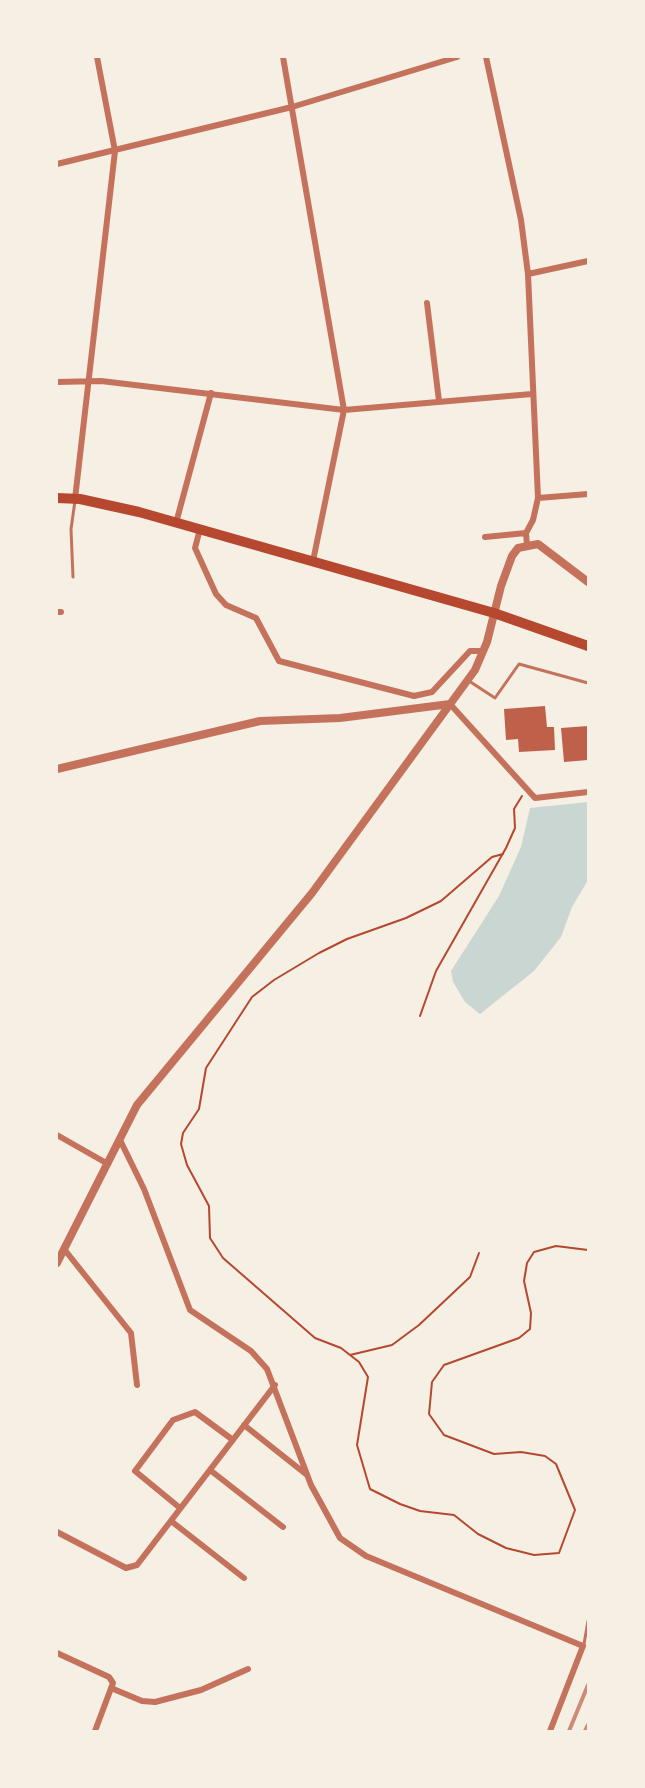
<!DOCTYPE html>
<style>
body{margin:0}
#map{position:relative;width:645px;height:1788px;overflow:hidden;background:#f6efe4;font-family:Ubuntu,sans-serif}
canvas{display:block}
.frame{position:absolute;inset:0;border:58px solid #f6efe4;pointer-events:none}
</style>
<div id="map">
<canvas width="645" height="1788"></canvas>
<div class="frame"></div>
</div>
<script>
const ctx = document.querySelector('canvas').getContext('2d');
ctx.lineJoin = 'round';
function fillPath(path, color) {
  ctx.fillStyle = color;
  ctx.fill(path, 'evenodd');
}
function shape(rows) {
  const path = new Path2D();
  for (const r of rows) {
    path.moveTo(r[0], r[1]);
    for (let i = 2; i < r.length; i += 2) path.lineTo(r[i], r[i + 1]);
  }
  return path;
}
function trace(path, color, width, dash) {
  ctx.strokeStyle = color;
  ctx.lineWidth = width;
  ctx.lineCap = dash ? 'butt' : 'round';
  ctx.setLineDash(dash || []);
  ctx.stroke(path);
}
const water = shape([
 [588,802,588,880,572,907,561,937,534,971,480,1014,465,1002,453,982,451,971,499,896,521,847,530,808]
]);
const building = shape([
 [545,706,547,727,554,727,555,750,519,752,518,739,506,740,504,709],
 [588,726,588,760,564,762,561,728]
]);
const path = shape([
 [503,854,492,857,441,901,406,918,347,939,319,953,274,980,252,997,206,1068,199,1109,183,1133,181,1144,187,1165,209,1206,210,1238,223,1258,315,1338,341,1348,359,1362,368,1377,357,1445,370,1489,400,1504,420,1511,454,1515,478,1534,506,1548,534,1555,559,1553,575,1510,556,1464,545,1456,521,1452,494,1454,444,1435,429,1414,432,1382,444,1365,519,1338,530,1329,531,1313,524,1281,527,1263,534,1252,556,1246,588,1250],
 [420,1016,436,971,506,848,515,828,514,809,522,796],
 [350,1355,392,1345,419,1325,470,1277,479,1253]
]);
const service = shape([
 [73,577,71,529,75,501],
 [469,681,495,698,519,664,588,683],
 [584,1644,588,1621]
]);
const minor = shape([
 [283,57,344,410,313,561],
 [486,57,521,220,528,274,538,498,533,520,526,533,527,545],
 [57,164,292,107,457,57],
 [528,274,588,261],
 [427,303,439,401],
 [57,382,101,381,344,410,532,394],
 [538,498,588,494],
 [75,499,115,151,97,57],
 [176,523,211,393],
 [200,529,195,548,216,594,226,605,256,618,279,661,414,696,432,692,470,651,483,651],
 [485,537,526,533],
 [57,612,61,612],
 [450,704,535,798,588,792],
 [57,1135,108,1164],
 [120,1140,144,1189,190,1310,251,1351,267,1369,311,1485,340,1538,366,1556,583,1646,550,1731],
 [64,1249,131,1333,137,1385],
 [244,1425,307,1475],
 [210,1470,283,1527],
 [180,1508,135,1471,173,1420,195,1412,233,1440],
 [171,1521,244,1578],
 [57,1532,126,1568,137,1565,275,1385],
 [57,1653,109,1677,113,1683,95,1731],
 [111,1688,142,1701,155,1702,201,1690,248,1669]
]);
const tertiary = shape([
 [57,769,260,721,340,718,450,704],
 [57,1263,137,1105,312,893,475,670,487,642,501,586,512,556,518,548,538,544,588,582]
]);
const primary = shape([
 [57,498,80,499,139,512,494,613,588,646]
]);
const rail = shape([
 [569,1731,588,1685],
 [585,1731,588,1725]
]);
fillPath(water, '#c9d6d2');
fillPath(building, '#bf614a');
trace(path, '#b5482f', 2);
trace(service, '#c5725c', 3);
trace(minor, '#c5725c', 6);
trace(tertiary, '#c5725c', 8);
trace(primary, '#b5482f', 10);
trace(rail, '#cf8b77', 4);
</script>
